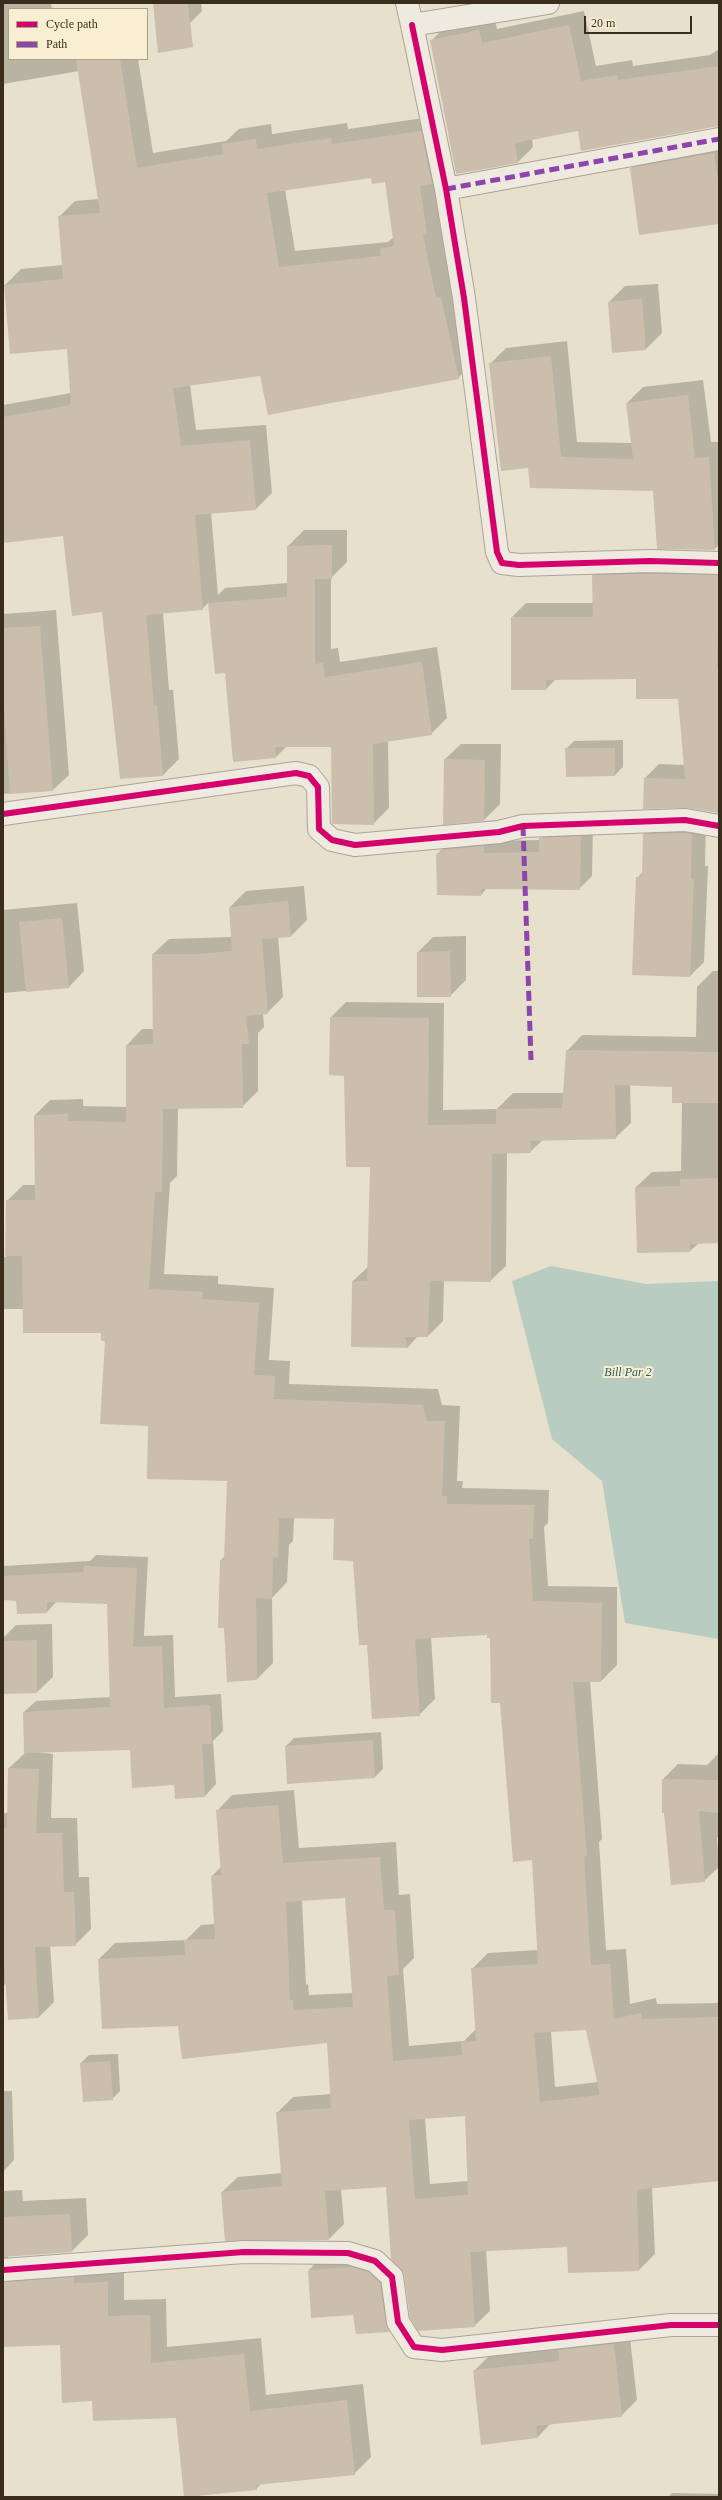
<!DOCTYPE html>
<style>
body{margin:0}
#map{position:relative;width:722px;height:2500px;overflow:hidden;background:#e7e0cc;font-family:Georgia,serif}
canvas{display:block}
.frame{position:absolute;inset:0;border:4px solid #3b2d1c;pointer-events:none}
.legend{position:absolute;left:8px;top:8px;width:140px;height:52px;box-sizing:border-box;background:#f8efd2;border:1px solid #aca189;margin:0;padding:5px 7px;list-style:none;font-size:12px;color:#3b2d1c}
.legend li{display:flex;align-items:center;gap:8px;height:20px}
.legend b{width:20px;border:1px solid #aca189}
.scale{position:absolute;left:584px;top:16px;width:108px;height:18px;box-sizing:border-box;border:2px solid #3b2d1c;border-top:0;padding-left:5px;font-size:12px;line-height:14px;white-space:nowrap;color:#3b2d1c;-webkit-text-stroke:3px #f8efd2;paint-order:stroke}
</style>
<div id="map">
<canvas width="722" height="2500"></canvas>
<div class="frame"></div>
<ul class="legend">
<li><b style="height:5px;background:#d6006c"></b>Cycle path</li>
<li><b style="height:5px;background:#8e44ad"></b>Path</li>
</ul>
<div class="scale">20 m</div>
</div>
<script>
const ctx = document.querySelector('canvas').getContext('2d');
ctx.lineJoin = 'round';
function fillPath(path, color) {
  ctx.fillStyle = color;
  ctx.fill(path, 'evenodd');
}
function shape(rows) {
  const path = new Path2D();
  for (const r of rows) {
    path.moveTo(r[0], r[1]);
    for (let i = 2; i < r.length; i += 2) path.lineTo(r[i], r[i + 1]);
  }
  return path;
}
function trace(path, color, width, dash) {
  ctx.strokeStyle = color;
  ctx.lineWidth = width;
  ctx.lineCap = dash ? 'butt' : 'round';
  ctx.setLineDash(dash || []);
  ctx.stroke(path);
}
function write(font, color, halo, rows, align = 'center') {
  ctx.font = font + ' Georgia,serif';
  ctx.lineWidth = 4;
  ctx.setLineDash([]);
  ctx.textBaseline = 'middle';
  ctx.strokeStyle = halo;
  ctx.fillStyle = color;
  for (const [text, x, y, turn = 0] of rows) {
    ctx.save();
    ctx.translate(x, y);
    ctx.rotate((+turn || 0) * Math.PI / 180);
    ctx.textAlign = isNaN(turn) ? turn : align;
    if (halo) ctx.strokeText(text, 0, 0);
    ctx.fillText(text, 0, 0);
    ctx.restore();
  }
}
const water = shape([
 [551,1266,646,1284,719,1281,719,1639,625,1623,602,1481,552,1439,512,1281]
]);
const shadow = shape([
 [5,3,51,3,52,9,9,9,9,59,138,59,153,153,226,141,239,129,271,124,272,134,347,123,348,129,437,116,442,218,439,221,452,283,474,362,458,378,261,374,190,385,196,430,266,425,272,493,256,509,211,512,218,595,225,588,288,583,288,546,304,530,347,530,347,562,331,578,331,649,338,648,340,662,437,647,447,718,431,734,388,741,389,808,373,824,332,746,287,746,276,757,226,672,216,673,209,602,202,609,163,613,169,690,173,690,179,759,163,775,121,778,103,611,64,535,3,542,3,405,71,393,68,348,5,285,21,269,63,265,59,217,75,201,99,199,79,71,3,84,3,5],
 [372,176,386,181,394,237,388,242,295,251,285,189],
 [154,3,201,3,202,11,190,23],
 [584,11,596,66,632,60,633,66,710,55,719,49,719,125,579,130,532,139,533,147,518,162,431,41,446,26,494,15,497,29],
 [719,139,719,223,631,168,647,153],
 [658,284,662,333,646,349,609,302,625,286],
 [567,341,577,442,632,443,627,403,643,387,703,380,711,442,719,442,719,545,714,549,654,490,529,467,490,364,506,348],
 [719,561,719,812,645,778,659,764,685,765,679,698,637,678,556,679,546,689,512,617,526,603,594,603,593,576,607,562],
 [56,610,69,775,53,790,3,794,3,614],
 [623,740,623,767,615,775,567,776,566,749,574,741],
 [461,744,501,744,500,804,484,820,445,759],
 [658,820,706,820,705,866,708,866,704,962,690,976,637,878,643,872,644,834],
 [593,824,592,876,579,889,487,888,481,895,437,854,450,842,540,840,553,826],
 [304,886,307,920,291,936,278,937,283,997,267,1013,263,1013,264,1027,258,1033,258,1091,242,1107,178,1108,177,1176,170,1183,164,1274,218,1276,218,1284,274,1288,269,1360,290,1361,289,1384,438,1389,442,1405,460,1406,457,1481,463,1481,462,1488,549,1490,548,1523,544,1527,548,1586,617,1587,617,1665,601,1681,590,1681,602,1839,599,1842,606,1950,626,1949,630,2004,656,1998,657,2004,719,2003,719,2180,652,2188,655,2254,639,2270,568,2246,486,2250,490,2311,474,2326,405,2274,387,2186,341,2189,344,2224,329,2239,222,2192,238,2177,282,2173,277,2113,293,2097,331,2094,328,2042,179,2025,99,1959,115,1943,186,1940,201,1925,215,1924,212,1876,221,1867,217,1811,232,1795,294,1790,299,1848,396,1842,399,1895,410,1894,414,1958,403,1969,409,2046,464,2041,476,2029,472,1969,488,1953,538,1950,533,1859,501,1702,491,1637,488,1634,431,1637,435,1699,419,1715,368,1644,354,1560,335,1518,294,1518,293,1541,289,1545,287,1582,272,1598,273,1663,257,1679,228,1681,221,1560,225,1556,228,1480,149,1426,102,1332,24,1309,3,1309,3,1257,6,1257,7,1201,23,1185,35,1185,35,1115,50,1100,83,1099,83,1106,127,1107,127,1045,142,1029,154,1029,153,954,169,939,232,937,230,907,246,891],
 [346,1897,353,1993,309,1995,308,1984,306,1985,302,1900],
 [587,2029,598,2082,555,2087,551,2031],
 [466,2115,468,2181,430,2184,425,2118],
 [77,903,84,971,69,987,3,993,3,910],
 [466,936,466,980,450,996,418,952,433,937],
 [713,971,719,971,719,1242,699,1243,690,1251,636,1187,652,1172,681,1171,682,1102,672,1086,630,1084,631,1123,615,1138,543,1140,530,1152,507,1153,506,1266,490,1281,444,1280,443,1321,428,1336,418,1336,408,1347,352,1346,353,1281,369,1266,372,1166,331,1017,346,1002,444,1003,443,1110,497,1109,513,1093,564,1093,567,1051,582,1035,696,1037,697,987],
 [96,1555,148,1557,144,1636,173,1635,175,1697,221,1694,223,1731,213,1741,216,1784,205,1796,175,1784,131,1749,37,1752,53,1754,51,1818,77,1818,79,1877,89,1877,91,1929,75,1945,50,1945,54,2002,39,2017,7,1984,3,1985,3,1813,8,1813,9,1768,25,1753,24,1712,36,1701,111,1697,108,1603,57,1601,47,1612,17,1600,3,1599,3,1566,90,1561],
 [52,1624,53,1677,37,1692,3,1693,3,1638,16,1625],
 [381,1732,383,1769,375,1777,286,1746,294,1738],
 [719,1753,719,1837,717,1837,719,1867,704,1881,663,1779,678,1764,707,1765],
 [118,2054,120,2091,112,2099,81,2063,89,2055],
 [3,2091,12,2091,14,2160,3,2172],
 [22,2190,23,2201,86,2198,88,2235,72,2251,8,2256,8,2260,124,2266,124,2300,166,2299,167,2347,261,2338,266,2395,363,2384,371,2457,354,2474,261,2484,256,2489,185,2497,176,2417,93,2400,61,2344,3,2346,3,2191],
 [368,2252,405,2316,389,2331,354,2314,309,2270,324,2254],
 [629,2329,637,2400,621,2416,551,2423,537,2438,474,2371,490,2355],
 [672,2493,719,2494,719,2497,668,2497]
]);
const building = shape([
 [153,3,188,3,193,47,158,53],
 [569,25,581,81,617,75,618,80,719,66,719,126,581,151,578,131,515,143,518,163,456,174,430,40,479,30,482,43],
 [76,59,120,59,137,168,223,154,222,144,256,139,257,149,331,138,332,144,421,131,432,184,420,186,427,234,423,235,436,298,441,297,459,379,268,415,260,376,173,388,181,446,250,440,256,510,195,515,203,610,146,615,154,706,157,705,163,776,120,779,102,612,72,616,63,536,3,543,3,417,71,405,67,349,10,354,4,285,63,279,58,216,100,213],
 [371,178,372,184,385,182,394,246,380,249,381,256,279,267,267,193],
 [714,153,719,189,719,224,639,235,630,168],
 [642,299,646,350,612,353,608,302],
 [551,356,561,457,633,459,626,403,688,395,695,458,709,457,715,550,657,549,653,491,530,488,528,468,501,471,489,363],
 [332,545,332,579,315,579,315,664,323,663,325,677,422,662,432,735,373,744,374,825,332,824,331,747,275,747,276,758,233,762,225,673,215,674,208,603,287,597,287,546],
 [650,574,719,575,717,668,719,668,719,813,685,808,643,809,644,778,685,779,678,699,636,699,636,679,546,680,546,690,511,690,511,617,593,617,592,575],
 [40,626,53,791,10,794,3,692,3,628],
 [565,748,615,748,615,776,566,777],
 [444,759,485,760,484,821,443,825],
 [684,833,692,834,691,879,694,879,690,977,632,975,636,877,642,877,643,834],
 [581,836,580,890,481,889,481,896,437,895,436,854,442,852,442,850,484,846,484,853,539,852,539,838],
 [288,901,291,937,262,939,268,1014,246,1016,249,1044,242,1044,243,1108,163,1109,162,1192,155,1192,149,1289,203,1292,202,1299,259,1303,254,1375,275,1376,274,1399,423,1405,427,1421,445,1421,442,1496,447,1496,447,1504,534,1505,533,1539,529,1539,533,1601,602,1603,601,1682,573,1682,587,1856,584,1856,591,1965,610,1964,614,2019,641,2013,642,2019,719,2017,719,2181,637,2190,639,2271,568,2273,567,2247,470,2252,475,2327,418,2331,410,2318,404,2275,391,2259,386,2187,325,2191,329,2240,225,2241,221,2192,282,2186,276,2112,331,2108,327,2043,182,2059,178,2026,102,2029,98,1959,185,1955,184,1940,215,1939,211,1876,221,1875,216,1810,278,1805,283,1863,380,1857,384,1910,395,1910,399,1975,387,1976,393,2061,462,2055,461,2042,476,2041,471,1968,538,1964,532,1860,513,1862,500,1703,491,1703,490,1638,487,1638,487,1635,415,1639,420,1716,372,1719,367,1645,359,1645,353,1561,333,1560,334,1519,279,1518,278,1558,273,1557,272,1599,256,1598,257,1680,227,1682,224,1628,218,1628,220,1560,224,1560,227,1481,147,1479,148,1426,100,1424,105,1341,101,1341,101,1333,23,1333,22,1256,5,1256,6,1200,35,1200,34,1115,68,1114,68,1121,126,1122,126,1045,153,1044,152,954,198,954,232,951,229,907],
 [345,1898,353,2007,294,2010,293,2000,290,2000,286,1902],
 [586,2030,600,2095,540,2102,534,2033],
 [465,2116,468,2195,415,2199,409,2120],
 [62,918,69,988,26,992,19,922],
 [450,951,451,997,417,997,417,952],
 [330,1017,429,1018,428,1125,496,1124,496,1109,562,1108,566,1050,719,1052,719,1103,672,1103,672,1087,615,1085,616,1139,531,1141,531,1153,492,1154,491,1282,430,1281,428,1337,405,1337,408,1348,351,1347,352,1281,367,1281,370,1167,346,1167,344,1076,329,1075],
 [719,1178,719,1243,690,1244,690,1252,637,1253,635,1187,680,1186,680,1179],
 [84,1566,137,1568,133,1647,162,1646,164,1708,210,1705,212,1744,202,1744,205,1797,175,1799,174,1785,132,1788,130,1750,24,1753,23,1712,110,1707,107,1604,47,1602,47,1613,17,1614,16,1601,3,1600,3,1576,83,1572],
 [37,1640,37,1693,3,1694,3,1641],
 [373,1740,375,1778,287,1784,285,1746],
 [8,1768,39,1769,36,1833,62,1833,64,1892,74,1892,76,1946,35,1947,39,2018,8,2020,3,1948,3,1828,7,1828],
 [662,1779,719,1780,719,1813,699,1811,705,1882,671,1885,664,1813,662,1813],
 [110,2061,113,2100,83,2102,80,2063],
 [70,2214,72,2252,3,2257,3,2217],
 [352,2267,369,2272,380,2283,386,2324,390,2332,356,2334,353,2315,311,2318,308,2270],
 [74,2277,74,2283,108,2282,108,2316,150,2315,151,2363,244,2354,250,2411,347,2400,355,2475,256,2485,257,2490,184,2497,176,2418,93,2421,92,2401,62,2403,60,2345,3,2347,3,2282],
 [614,2344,622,2417,536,2426,537,2438,481,2445,473,2370,559,2361,558,2350]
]);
const minor = shape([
 [407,3,412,25,548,3],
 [412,25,446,189,464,298,497,552,502,563,519,565,650,561,719,563],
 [446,189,719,139],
 [3,814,296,773,309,776,318,787,319,829,332,840,355,845,499,832,523,826,685,820,719,826],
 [3,2270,244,2252,348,2253,375,2261,392,2277,398,2322,414,2347,442,2350,671,2325,719,2325]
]);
const quiet = shape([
 [446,189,719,139],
 [523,826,531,1060]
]);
const cycleway = shape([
 [412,25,446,189,464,298,497,552,502,563,519,565,650,561,719,563],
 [3,814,296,773,309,776,318,787,319,829,332,840,355,845,499,832,523,826,685,820,719,826],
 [3,2270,244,2252,348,2253,375,2261,392,2277,398,2322,414,2347,442,2350,671,2325,719,2325]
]);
const waterNames = [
 ["Bill Par 2",628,1373]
];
fillPath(water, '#b8ccc1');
fillPath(shadow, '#0003');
fillPath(building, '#cbbead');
trace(minor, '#aca496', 24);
trace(minor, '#eeeadf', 22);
trace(quiet, '#8e44ad', 5, [10, 5]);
trace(cycleway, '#d6006c', 6);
write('italic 12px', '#2a5d5b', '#f8efd2', waterNames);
</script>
